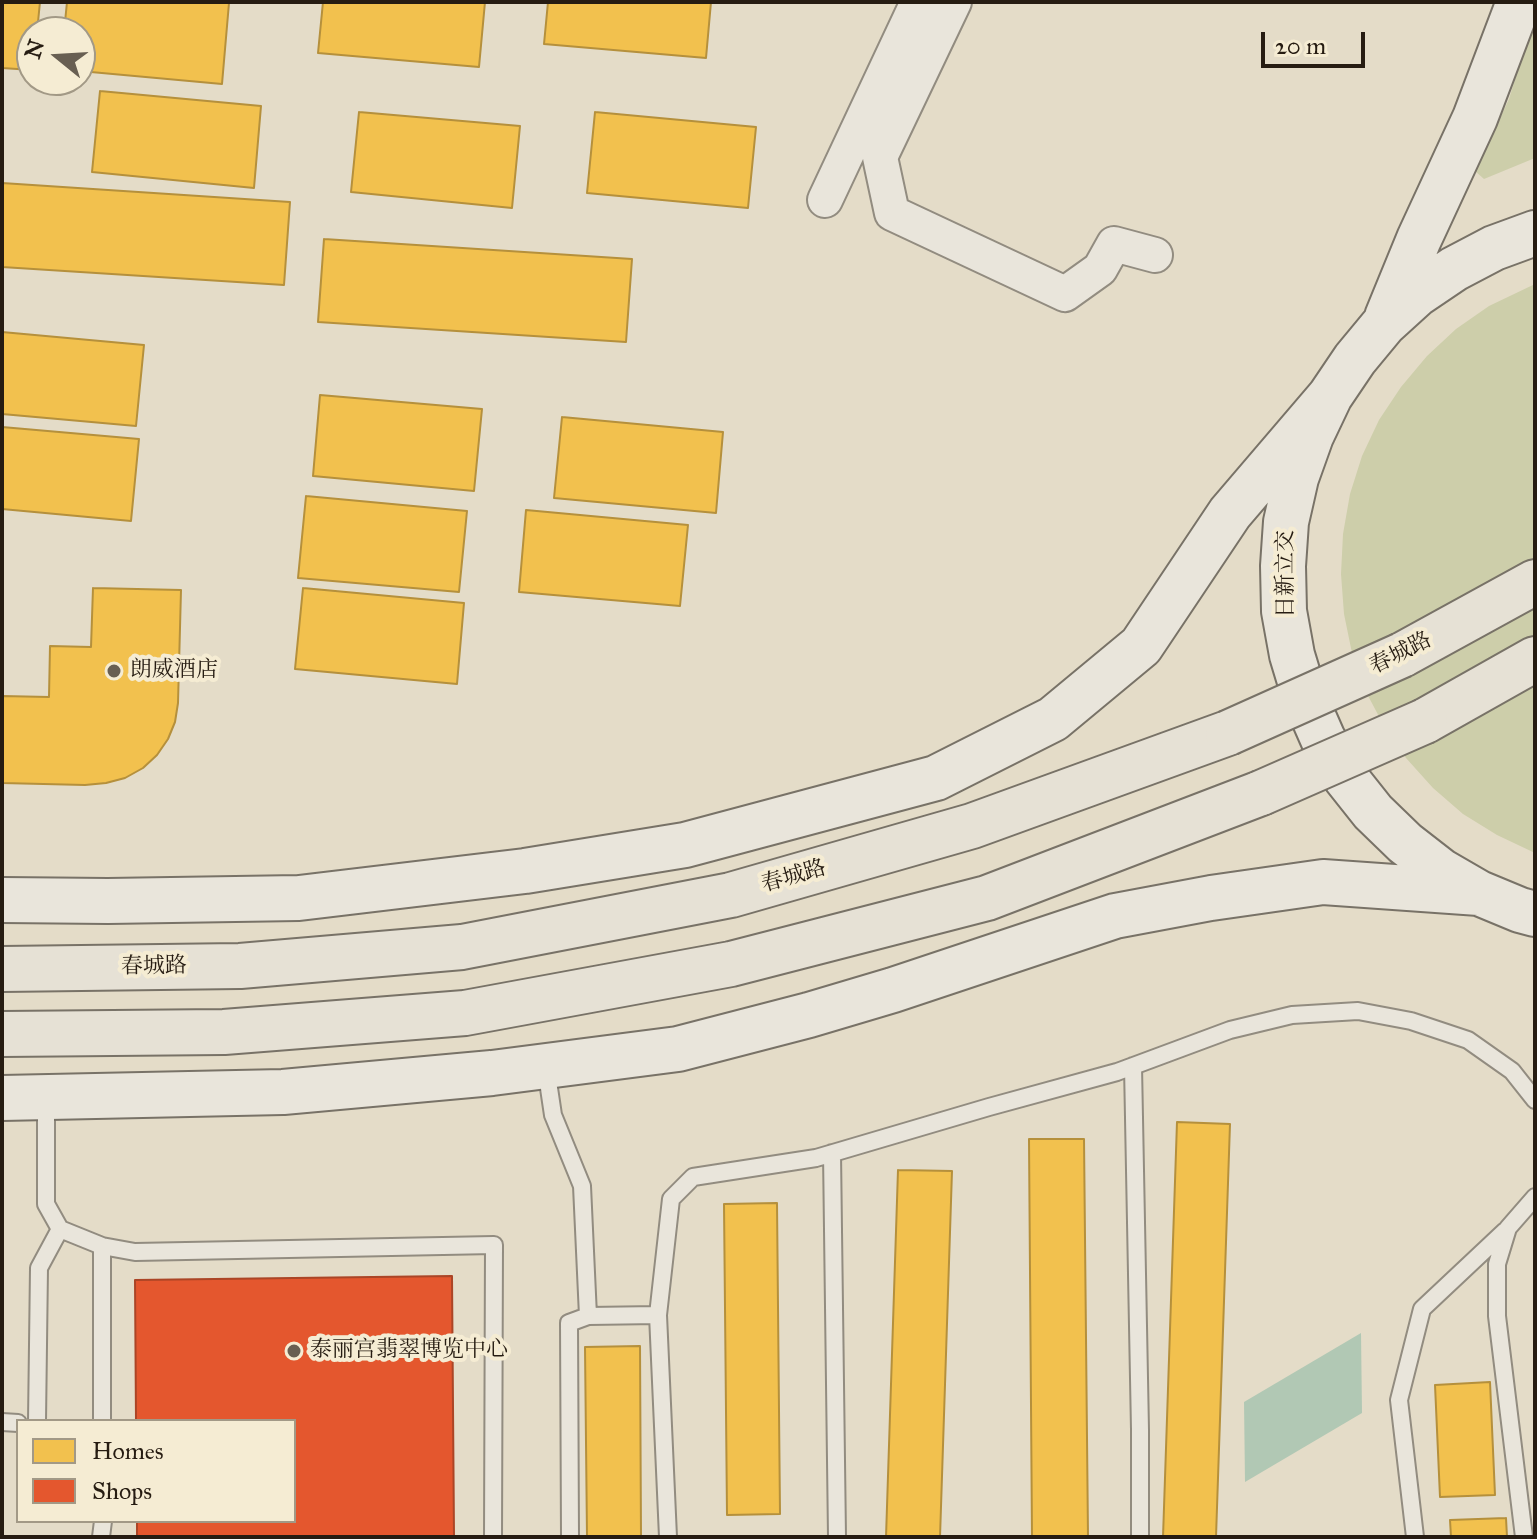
<!DOCTYPE html>
<meta charset="utf-8">
<style>
body{margin:0}
#map{position:relative;width:1537px;height:1539px;overflow:hidden;background:#e4dcc8;font-family:"IM FELL Great Primer",serif}
canvas{display:block}
.frame{position:absolute;inset:0;border:4px solid #261c12;pointer-events:none}
.legend{position:absolute;left:16px;top:1419px;width:280px;height:104px;box-sizing:border-box;background:#f5ecd3;border:2px solid #a29986;margin:0;padding:10px 14px;list-style:none;font-size:24px;color:#261c12}
.legend li{display:flex;align-items:center;gap:16px;height:40px}
.legend b{width:40px;border:2px solid #a29986}
.north{position:absolute;left:16px;top:16px;width:80px;height:80px;box-sizing:border-box;background:#f5ecd3;border:2px solid #a29986;border-radius:50%;rotate:288deg;font-size:22px;font-weight:700;line-height:32px;text-align:center;color:#261c12}
.north::after{content:'';display:block;margin:auto;width:28px;height:36px;background:#685f52;clip-path:polygon(50% 0,100% 100%,50% 72%,0 100%)}
.scale{position:absolute;left:1261px;top:32px;width:104px;height:36px;box-sizing:border-box;border:4px solid #261c12;border-top:0;padding-left:10px;font-size:24px;line-height:28px;white-space:nowrap;color:#261c12;-webkit-text-stroke:6px #f5ecd3;paint-order:stroke}
</style>
<div id="map">
<canvas width="1537" height="1539"></canvas>
<div class="frame"></div>
<ul class="legend">
<li><b style="height:22px;background:#f2c14e"></b>Homes</li>
<li><b style="height:22px;background:#e4572e"></b>Shops</li>
</ul>
<div class="north">N</div>
<div class="scale">20 m</div>
</div>
<script>
const ctx = document.querySelector('canvas').getContext('2d');
ctx.lineJoin = 'round';
function fillPath(path, color) {
  ctx.fillStyle = color;
  ctx.fill(path, 'evenodd');
}
function shape(rows) {
  const path = new Path2D();
  for (const r of rows) {
    path.moveTo(r[0], r[1]);
    for (let i = 2; i < r.length; i += 2) path.lineTo(r[i], r[i + 1]);
  }
  return path;
}
function trace(path, color, width, dash) {
  ctx.strokeStyle = color;
  ctx.lineWidth = width;
  ctx.lineCap = dash ? 'butt' : 'round';
  ctx.setLineDash(dash || []);
  ctx.stroke(path);
}
function write(font, color, halo, rows, align = 'center') {
  ctx.font = font + ' "IM FELL Great Primer","Noto Serif SC",serif';
  ctx.lineWidth = 8;
  ctx.setLineDash([]);
  ctx.textBaseline = 'middle';
  ctx.strokeStyle = halo;
  ctx.fillStyle = color;
  for (const [text, x, y, turn = 0] of rows) {
    ctx.save();
    ctx.translate(x, y);
    ctx.rotate((+turn || 0) * Math.PI / 180);
    ctx.textAlign = isNaN(turn) ? turn : align;
    if (halo) ctx.strokeText(text, 0, 0);
    ctx.fillText(text, 0, 0);
    ctx.restore();
  }
}
const green = shape([
 [1535,14,1535,158,1484,179,1475,171,1509,99],
 [1535,284,1535,853,1497,835,1463,814,1433,788,1406,758,1384,726,1365,690,1352,653,1344,614,1341,574,1343,534,1350,494,1362,456,1379,420,1401,387,1427,356,1456,329,1489,306]
]);
const water = shape([
 [1361,1333,1362,1413,1245,1482,1244,1402]
]);
const homes = shape([
 [2,2,40,2,37,32,32,32,32,70,2,68,2,2],
 [67,2,229,3,222,84,80,71,80,32,64,32,67,2],
 [323,2,485,2,479,67,318,53,323,2],
 [548,2,711,2,706,58,544,44,548,2],
 [100,91,261,106,254,188,92,172,100,91],
 [359,112,520,126,512,208,351,192,359,112],
 [595,112,756,127,748,208,587,193,595,112],
 [2,183,290,202,284,285,2,267,2,183],
 [324,239,632,259,626,342,318,322,324,239],
 [2,332,144,345,136,426,2,414,2,332],
 [320,395,482,409,474,491,313,476,320,395],
 [562,417,723,432,716,513,554,498,562,417],
 [2,427,139,439,131,521,2,509,2,427],
 [306,496,467,511,459,592,298,578,306,496],
 [526,510,688,525,680,606,519,592,526,510],
 [93,588,181,590,178,703,175,722,168,739,157,755,143,768,125,778,106,783,85,785,2,783,2,696,49,697,50,646,91,647,93,588],
 [303,588,464,603,457,684,295,669,303,588],
 [1177,1122,1230,1124,1216,1537,1163,1537,1177,1122],
 [1029,1139,1084,1139,1088,1537,1032,1537,1029,1139],
 [898,1170,952,1171,940,1537,886,1537,898,1170],
 [777,1203,780,1514,727,1515,724,1204,777,1203],
 [640,1346,641,1537,587,1537,585,1347,640,1346],
 [1490,1382,1495,1495,1440,1497,1435,1385,1490,1382],
 [1506,1518,1507,1537,1451,1537,1450,1520,1506,1518]
]);
const shops = shape([
 [452,1276,454,1537,137,1537,137,1521,294,1521,294,1421,136,1421,135,1280,452,1276]
]);
const lane = shape([
 [1133,1066,1140,1430,1140,1537],
 [546,1068,553,1115,582,1186,588,1316,658,1315,668,1537],
 [46,1098,46,1204,60,1229,102,1246,102,1421],
 [832,1153,837,1537],
 [102,1246,135,1252,494,1245,493,1537],
 [658,1315,671,1199,693,1177,816,1158,989,1107,1117,1072,1230,1030,1292,1015,1358,1011,1411,1021,1468,1040,1512,1071,1535,1100],
 [37,1421,39,1268,60,1229],
 [2,1422,18,1423],
 [101,1537,103,1521],
 [570,1537,569,1323,588,1316],
 [1415,1537,1399,1400,1422,1309,1505,1231],
 [1524,1537,1497,1316,1497,1264,1508,1228,1535,1197]
]);
const street = shape([
 [954,2,880,157,892,213,1065,294,1100,269,1114,244,1155,255],
 [825,200,918,2]
]);
const secondary = shape([
 [1535,233,1494,248,1454,269,1417,294,1384,324,1355,359,1330,396,1311,436,1296,478,1286,522,1283,566,1284,611,1292,655,1305,698,1323,739,1346,778,1373,812,1405,843,1441,871,1479,893,1520,910,1535,914],
 [1387,317,1419,239,1475,118,1519,2],
 [2,900,108,901,299,898,525,871,685,845,936,778,1053,719,1141,646,1230,513,1330,396],
 [2,1098,283,1092,492,1073,678,1049,809,1015,893,990,1115,916,1211,898,1323,882,1479,893]
]);
const primary = shape([
 [1402,655,1535,582],
 [1425,721,1535,659],
 [2,969,240,966,462,947,731,895,972,826,1228,733],
 [2,1034,224,1032,465,1013,731,964,987,898,1261,793]
]);
const primaryBridge = shape([
 [1228,733,1402,655],
 [1261,793,1425,721]
]);
const markers = [
 [114,671,8,"#685f52"],
 [294,1351,8,"#685f52"]
];
const streetNames = [
 ["日新立交",1287,574,-90],
 ["春城路",1401,654,-27],
 ["春城路",794,877,-16],
 ["春城路",154,967,-1]
];
const poiNames = [
 ["朗威酒店",130,671],
 ["泰丽宫翡翠博览中心",310,1351]
];
fillPath(green, '#cdceaa');
fillPath(water, '#b1c8b4');
fillPath(homes, '#f2c14e');
trace(homes, '#b5903c', 2);
fillPath(shops, '#e4572e');
trace(shops, '#ab4526', 2);
trace(lane, '#928c80', 20);
trace(street, '#928c80', 38);
trace(secondary, '#787267', 48);
trace(primary, '#787267', 48);
trace(lane, '#e9e5db', 16);
trace(street, '#e9e5db', 34);
trace(secondary, '#e9e5db', 44);
trace(primary, '#e6e1d5', 44);
trace(primaryBridge, '#787267', 48, []);
trace(primaryBridge, '#e6e1d5', 44);
for (const [x, y, r, color] of markers) {
  const dot = new Path2D();
  dot.arc(x, y, r, 0, 2 * Math.PI);
  ctx.fillStyle = color;
  ctx.fill(dot);
  trace(dot, '#f5ecd3', 3);
}
write('22px', '#261c12', '#f5ecd3', streetNames);
write('22px', '#261c12', '#f5ecd3', poiNames, 'left');
</script>
